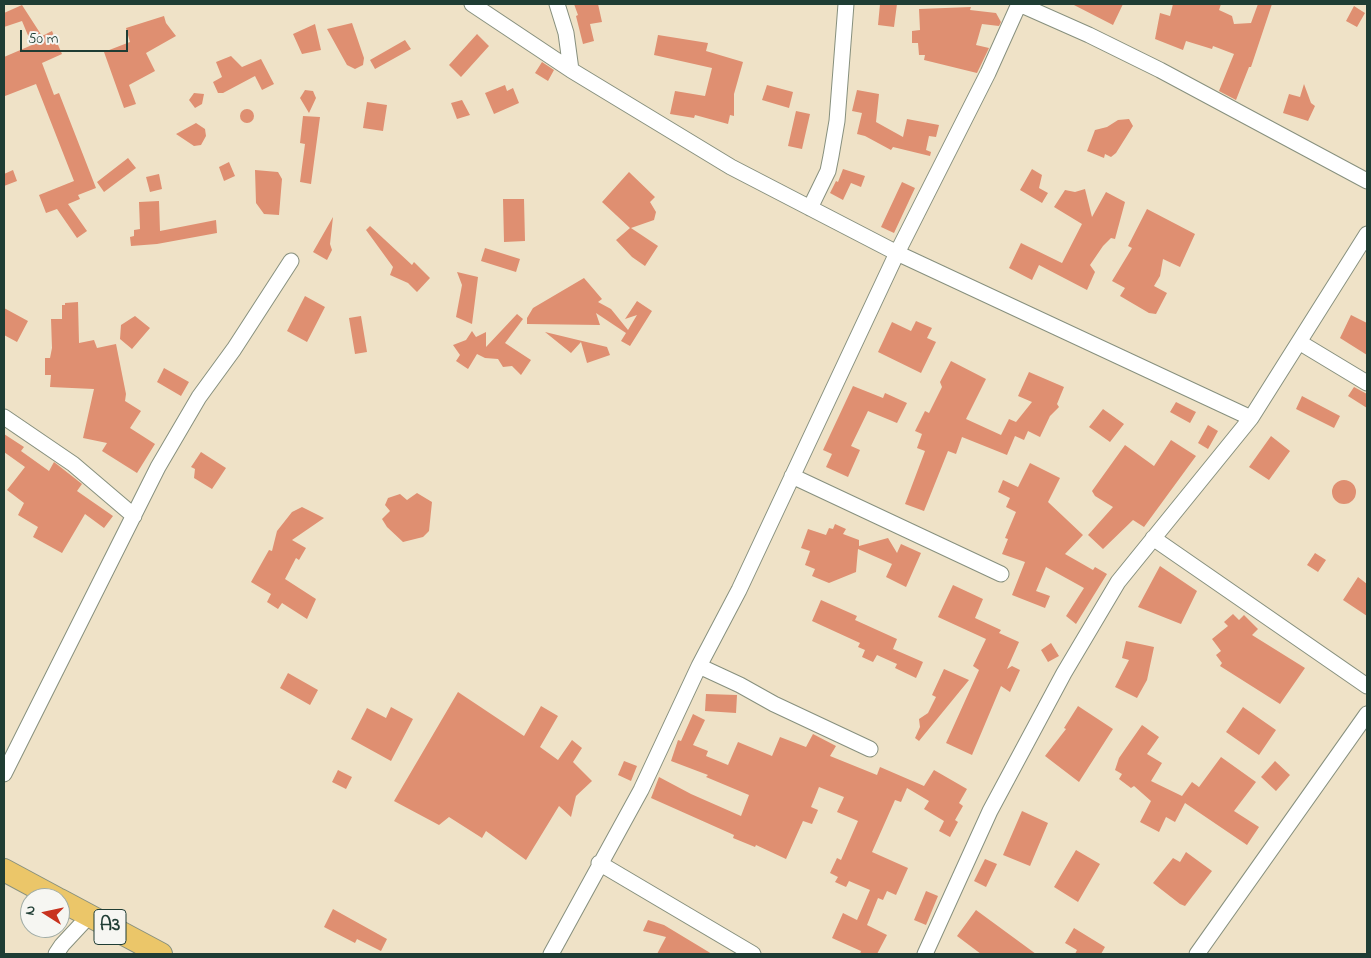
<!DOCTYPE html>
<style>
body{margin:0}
#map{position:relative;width:1371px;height:958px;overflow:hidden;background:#efe2c7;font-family:"Indie Flower",sans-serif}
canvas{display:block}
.frame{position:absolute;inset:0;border:5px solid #1f3d34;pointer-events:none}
.north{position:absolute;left:20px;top:888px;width:50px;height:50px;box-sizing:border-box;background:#f6f6f2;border:1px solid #a0aca6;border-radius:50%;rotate:280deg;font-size:14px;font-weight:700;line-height:20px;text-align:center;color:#1f3d34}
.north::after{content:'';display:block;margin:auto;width:18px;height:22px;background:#c8321e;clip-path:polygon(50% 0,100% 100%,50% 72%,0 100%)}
.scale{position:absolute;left:20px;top:30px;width:108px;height:22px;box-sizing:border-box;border:2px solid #1f3d34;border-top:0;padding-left:6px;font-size:15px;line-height:18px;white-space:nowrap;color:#1f3d34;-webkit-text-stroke:4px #f6f6f2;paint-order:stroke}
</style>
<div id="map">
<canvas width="1371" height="958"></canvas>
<div class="frame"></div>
<div class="north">N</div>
<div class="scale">50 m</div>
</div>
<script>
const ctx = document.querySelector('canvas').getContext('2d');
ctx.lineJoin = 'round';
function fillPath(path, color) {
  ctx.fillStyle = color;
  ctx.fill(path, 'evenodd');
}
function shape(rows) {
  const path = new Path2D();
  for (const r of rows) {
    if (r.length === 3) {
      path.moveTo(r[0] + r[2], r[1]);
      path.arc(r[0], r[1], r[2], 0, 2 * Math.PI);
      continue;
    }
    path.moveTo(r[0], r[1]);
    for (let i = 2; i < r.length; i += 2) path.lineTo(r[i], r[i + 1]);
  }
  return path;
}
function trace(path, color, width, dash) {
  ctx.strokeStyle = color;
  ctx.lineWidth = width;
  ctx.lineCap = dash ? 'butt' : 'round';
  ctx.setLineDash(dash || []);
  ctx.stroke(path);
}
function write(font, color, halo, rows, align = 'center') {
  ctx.font = font + ' "Indie Flower",sans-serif';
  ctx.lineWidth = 5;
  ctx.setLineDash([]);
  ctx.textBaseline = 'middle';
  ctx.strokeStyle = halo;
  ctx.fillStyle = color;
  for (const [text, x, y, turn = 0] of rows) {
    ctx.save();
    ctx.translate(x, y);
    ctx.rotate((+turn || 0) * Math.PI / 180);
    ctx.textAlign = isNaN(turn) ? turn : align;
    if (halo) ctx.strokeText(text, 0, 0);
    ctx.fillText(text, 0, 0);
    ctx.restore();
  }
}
const building = shape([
 [574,4,598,4,602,22,590,24,594,41,583,44,576,16,578,15],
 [880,4,897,4,894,27,878,25],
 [1072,4,1123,4,1113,25],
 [1173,4,1221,4,1219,10,1232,16,1234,24,1251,23,1258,4,1272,4,1251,67,1249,67,1236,100,1219,91,1234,54,1213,46,1212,49,1186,41,1183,50,1155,39,1160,13,1170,16],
 [22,5,42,36,52,31,62,54,42,63,54,95,59,93,96,188,78,195,80,199,68,204,87,231,77,238,57,209,46,213,39,195,74,181,36,84,5,96,4,57,32,45,22,21,4,27,4,13],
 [1354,6,1365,13,1357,27,1346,21],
 [971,7,970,10,996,13,1001,22,999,26,982,24,976,45,989,48,977,73,924,60,925,55,919,55,918,43,912,43,912,31,920,30,919,9],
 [164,16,166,23,176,36,146,53,155,71,129,85,136,104,124,108,104,52,130,42,126,28],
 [352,23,364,58,363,65,355,69,347,65,327,29],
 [315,24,321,50,302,54,293,34],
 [477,34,489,46,461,77,449,65],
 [658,35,708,43,706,51,743,62,734,94,734,116,730,115,728,124,695,115,694,118,670,114,675,91,705,96,712,68,654,55],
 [405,40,411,49,375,69,370,60],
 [231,56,242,67,261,59,274,84,262,90,255,76,223,93,218,93,213,82,222,77,216,62],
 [542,62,554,70,548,81,535,73],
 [1304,84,1311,103,1315,106,1308,121,1283,113,1289,94,1300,97],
 [505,85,507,91,513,88,519,103,494,114,485,93],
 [767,85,793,92,789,108,762,100],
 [305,90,313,91,316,98,309,113,300,98],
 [857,90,879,94,876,122,903,137,907,119,939,125,936,137,929,136,926,150,931,152,930,156,893,147,891,150,865,136,857,134,862,113,852,111],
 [194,93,204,94,202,104,195,108,189,100],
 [462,100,470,115,457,119,451,103],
 [367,102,387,105,383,131,363,128],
 [247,116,7],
 [796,111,810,114,802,149,788,146],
 [303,116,320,117,311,184,300,182,305,144,300,143],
 [1129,119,1133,126,1116,153,1111,157,1105,154,1104,158,1087,151,1095,130,1107,127,1118,120],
 [196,123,205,129,206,136,201,145,194,146,176,134],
 [128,158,136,168,104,192,97,182],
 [229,162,235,176,224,181,219,167],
 [843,169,865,176,861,187,851,183,843,200,830,193,836,181,838,182],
 [1032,169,1042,175,1039,188,1048,193,1042,203,1020,190],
 [13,170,17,181,4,186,4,174],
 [255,170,278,172,282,179,279,215,264,214,256,203],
 [629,172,655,197,650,202,656,212,654,220,631,228,658,246,645,266,632,257,616,240,630,228,602,202],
 [159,174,162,189,150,192,146,177],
 [902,182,915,188,894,233,881,227],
 [1085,189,1092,217,1106,192,1125,202,1115,239,1111,238,1103,246,1090,265,1095,272,1087,290,1039,265,1032,280,1009,268,1021,243,1062,263,1082,224,1054,207,1065,190,1075,192],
 [503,199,524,199,525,241,504,242],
 [159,201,160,231,216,220,217,233,157,244,131,246,130,237,134,236,134,230,140,229,139,202],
 [1147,209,1195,234,1180,267,1163,259,1160,276,1154,286,1167,293,1156,314,1149,313,1120,296,1125,288,1112,281,1132,248,1128,246],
 [333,217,330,244,332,250,327,260,313,252],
 [370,226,412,265,414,262,430,278,417,292,408,283,390,275,393,267,366,230],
 [485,248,520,259,516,272,481,261],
 [457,272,478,277,472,324,456,317,462,285],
 [584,278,602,299,598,302,611,309,628,330,637,315,625,319,637,301,652,311,630,346,621,341,626,333,596,313,600,325,527,324,527,318,533,308],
 [305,296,325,307,307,342,287,331],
 [78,302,79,343,94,340,97,348,116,344,126,394,125,401,141,411,130,428,155,444,137,473,102,451,107,443,83,438,94,389,50,387,51,375,45,375,45,358,50,358,52,348,51,319,62,319,62,305,65,305,65,303],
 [4,308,28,321,17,342,4,335],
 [517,314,523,319,505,343,531,360,521,375,512,366,503,367,498,359,485,358,477,354,468,369,456,361,460,355,453,345,466,340,472,331,476,337,486,332,486,347],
 [1351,315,1367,323,1367,355,1340,338],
 [135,316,150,328,132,349,120,339,121,325],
 [361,316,367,352,355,354,349,318],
 [916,321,932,328,927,338,936,342,921,373,878,352,892,322,911,331],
 [545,332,607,347,610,355,587,363,581,342,571,353],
 [951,361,986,379,966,419,1001,435,1009,419,1016,422,1032,402,1018,396,1029,372,1064,387,1057,404,1059,407,1050,416,1040,437,1028,431,1024,440,1015,436,1007,455,962,437,956,454,948,451,924,511,905,504,925,451,917,448,922,434,915,431,925,411,929,413,942,387,940,382],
 [164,368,189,382,181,396,157,382],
 [853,386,883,398,885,393,907,403,897,423,868,411,851,446,860,450,848,477,826,467,832,454,823,450],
 [1354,387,1367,394,1367,408,1348,396],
 [1302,396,1340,416,1334,428,1296,409],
 [1176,402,1196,412,1190,423,1170,412],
 [1103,409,1124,424,1110,442,1089,427],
 [1208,425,1218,431,1208,449,1198,443],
 [4,434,24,447,21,451,49,471,54,462,82,484,77,491,113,516,104,528,85,514,62,553,33,537,38,527,18,515,24,503,7,490,25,467,4,452],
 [1271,436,1290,451,1269,480,1249,467],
 [1171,440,1196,456,1144,527,1133,520,1103,549,1088,535,1113,507,1095,496,1092,491,1125,445,1154,466],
 [201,452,226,468,212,489,194,478,195,469,191,467],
 [1030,463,1060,478,1048,502,1083,535,1065,554,1093,570,1095,567,1107,574,1076,624,1066,616,1084,588,1046,567,1036,591,1050,596,1045,608,1012,595,1025,562,1002,554,1008,539,1005,538,1016,512,1006,507,1010,498,998,492,1003,480,1018,487],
 [1344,492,12],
 [417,493,432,502,429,531,423,537,403,542,387,527,382,519,390,511,385,505,388,498,400,494,407,500],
 [302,507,324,518,292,540,306,548,299,560,296,558,285,579,316,599,307,619,282,603,278,609,267,602,271,594,251,582,269,550,272,551,277,531,292,512],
 [835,524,846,529,843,534,859,540,859,546,888,538,897,553,901,544,921,553,906,587,886,577,892,564,858,549,856,572,829,583,812,576,815,569,805,565,810,551,801,548,808,529,826,535,829,528,833,529],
 [1315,553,1326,560,1318,572,1307,565],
 [1160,566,1197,591,1181,624,1138,607],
 [1358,577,1367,584,1367,616,1343,600],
 [953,585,983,599,975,618,1001,630,999,633,1019,642,1007,669,1012,666,1020,670,1010,692,1001,686,972,755,946,743,979,670,973,666,986,639,938,617],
 [821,600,857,616,855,620,897,639,893,649,923,662,916,678,895,668,897,664,877,655,873,662,862,657,865,650,858,647,860,643,812,621],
 [1233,614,1239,620,1244,615,1258,629,1252,635,1305,668,1280,704,1220,666,1222,663,1216,655,1221,651,1212,639,1228,626,1224,622],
 [1126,641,1154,647,1147,680,1137,698,1115,687,1129,660,1122,658],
 [1051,643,1059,656,1048,662,1041,650],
 [944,669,969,680,919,741,915,738,920,727,919,719,928,713,936,697,932,695],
 [288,673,318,690,310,705,280,688],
 [458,692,524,736,541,706,558,716,540,747,558,760,572,740,582,748,573,762,592,781,576,796,571,817,559,806,526,860,486,831,482,838,449,817,439,825,394,801],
 [706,694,737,695,736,713,705,711],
 [1078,706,1113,729,1079,782,1045,756,1066,729,1064,728],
 [391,707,413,719,391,761,351,739,367,708,386,718],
 [1243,707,1276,730,1259,755,1226,732],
 [693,714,705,720,693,745,708,751,706,756,728,765,738,742,772,756,780,737,806,747,813,734,836,746,830,756,877,775,880,767,924,786,934,770,967,789,959,803,963,806,955,820,958,822,950,837,939,831,944,821,924,809,929,801,907,788,901,802,895,800,872,852,908,868,896,895,887,891,883,900,878,898,867,925,887,935,877,954,860,954,861,951,832,938,843,913,857,920,870,890,849,881,846,887,835,882,838,877,830,873,837,858,841,860,858,821,837,812,844,797,819,787,811,807,818,810,812,824,803,821,786,859,756,845,755,847,733,838,734,835,651,798,659,777,691,794,741,816,749,795,706,777,708,775,671,761,678,740,681,741],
 [1142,725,1159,737,1147,754,1162,763,1151,781,1182,796,1192,782,1199,787,1221,757,1256,782,1234,811,1259,827,1247,845,1185,803,1175,822,1166,817,1159,832,1140,822,1151,801,1134,786,1131,788,1119,779,1122,774,1115,770,1119,758],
 [624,761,637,766,631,781,618,775],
 [1275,761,1290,775,1276,791,1261,777],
 [338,770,352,777,346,789,332,782],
 [1022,811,1048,823,1030,866,1003,855],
 [1076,850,1100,864,1078,902,1054,887],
 [1186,852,1212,871,1185,906,1180,904,1153,883,1173,858,1180,862],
 [985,859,997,864,986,887,974,881],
 [926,891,938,896,926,925,914,920],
 [333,909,387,939,381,951,357,939,355,943,324,927],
 [976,910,1036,954,981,954,957,936],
 [648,920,664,925,712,954,657,954,666,937,643,931],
 [1074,928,1105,947,1101,954,1075,954,1077,950,1065,943]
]);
const minor = shape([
 [472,4,571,70,731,167,897,253,1251,418],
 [557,4,566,33,571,70],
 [1019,4,1089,35,1160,70,1367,181],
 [810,208,828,171,831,156,837,121,846,4],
 [1299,342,1367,383],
 [4,417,73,464,134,516],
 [792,476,1001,574],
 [1153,538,1367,686],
 [699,666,740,685,774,704,870,749],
 [4,774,158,467,199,397,234,349,291,261],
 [599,863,753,954],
 [56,954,62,945,89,916],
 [551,954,641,790,699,666,739,590,897,253,988,73,1019,4],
 [925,954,990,811,1064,673,1118,582,1251,418,1367,234],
 [1197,954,1367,714]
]);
const highway = shape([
 [4,870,56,898],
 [60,900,161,954]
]);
const shields = [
 [110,927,32]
];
const shieldNames = [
 ["A3",110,927]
];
fillPath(building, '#df8f71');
trace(minor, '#87907e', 17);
trace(highway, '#87907e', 24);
trace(minor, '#fff', 15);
trace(highway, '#ebc669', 22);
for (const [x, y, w] of shields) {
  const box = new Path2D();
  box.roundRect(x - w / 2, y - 17.5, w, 35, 4);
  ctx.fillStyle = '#f6f6f2';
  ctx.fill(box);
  trace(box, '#1f3d34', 1);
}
write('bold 20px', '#1f3d34', null, shieldNames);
</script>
